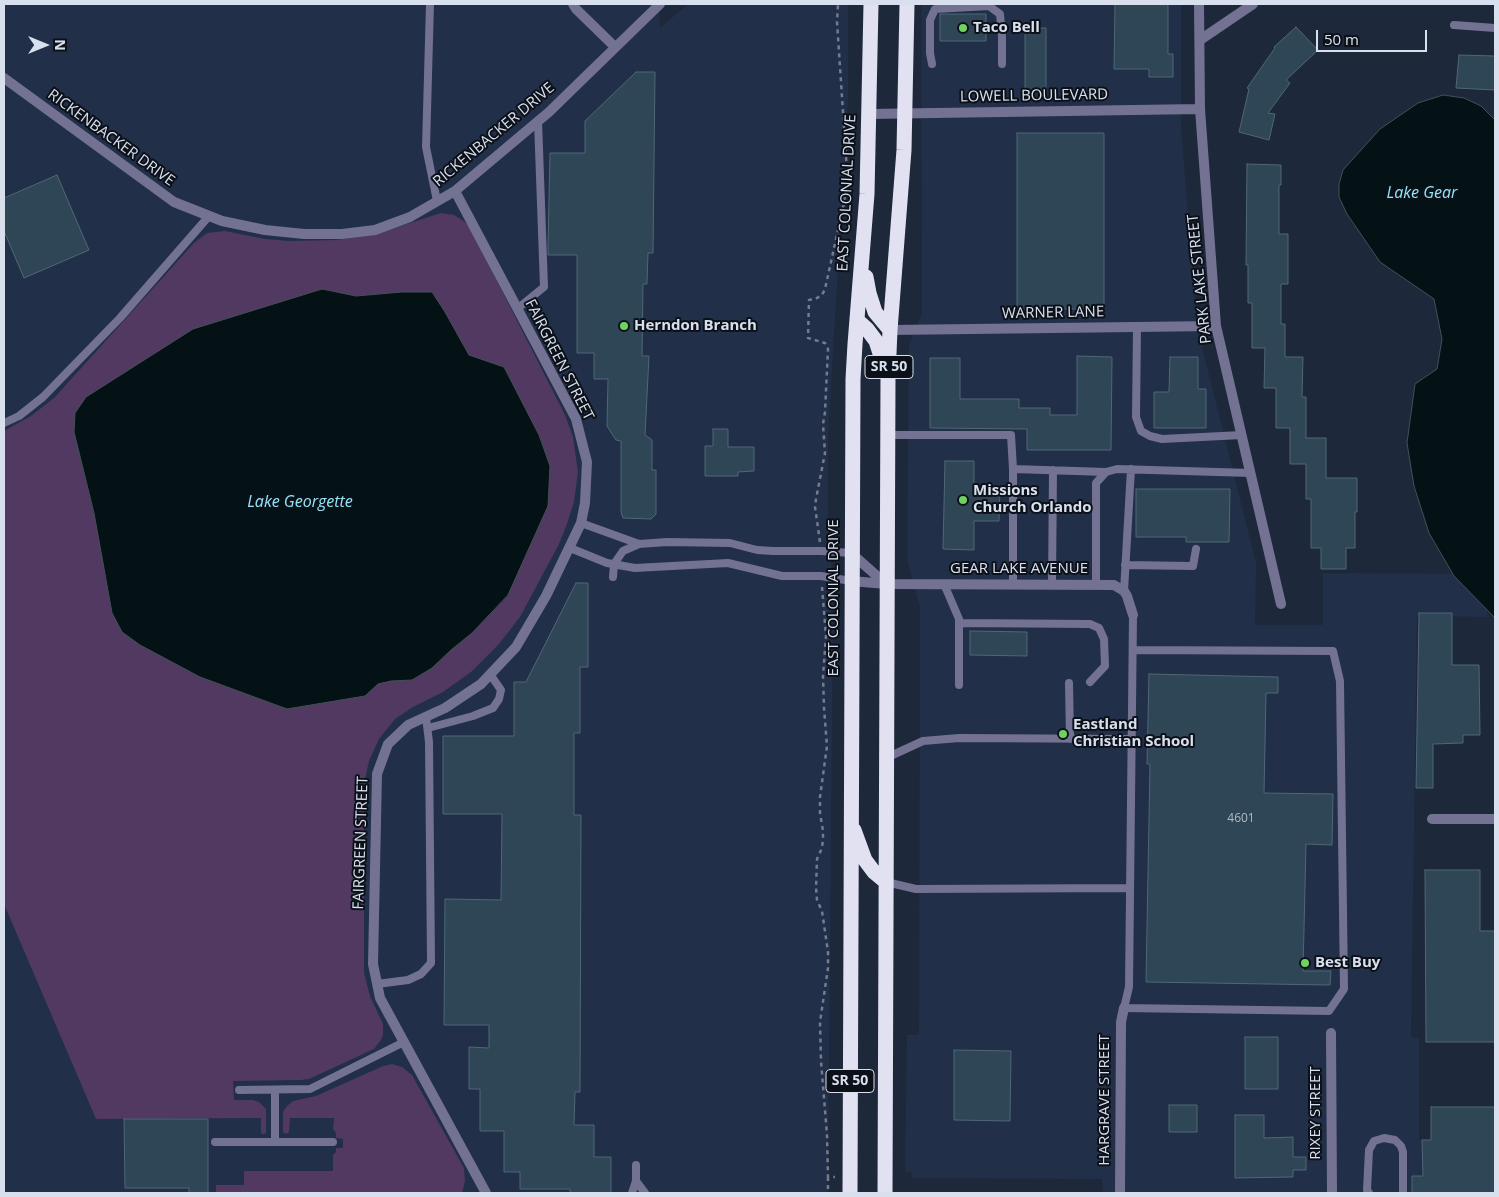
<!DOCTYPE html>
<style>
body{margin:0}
#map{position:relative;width:1499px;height:1197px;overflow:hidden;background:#1e283b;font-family:"Open Sans",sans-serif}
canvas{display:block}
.frame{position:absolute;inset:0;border:5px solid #d9e0ed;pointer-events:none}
.north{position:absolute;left:20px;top:20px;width:50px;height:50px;-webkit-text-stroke:4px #0c1119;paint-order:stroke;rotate:90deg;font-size:14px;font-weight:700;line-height:20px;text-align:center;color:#d9e0ed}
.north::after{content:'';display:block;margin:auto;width:18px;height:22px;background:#d9e0ed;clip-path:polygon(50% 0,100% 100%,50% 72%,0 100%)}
.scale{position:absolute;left:1316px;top:30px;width:111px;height:22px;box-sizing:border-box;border:2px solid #d9e0ed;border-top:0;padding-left:6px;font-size:15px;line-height:18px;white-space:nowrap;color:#d9e0ed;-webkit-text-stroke:4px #0c1119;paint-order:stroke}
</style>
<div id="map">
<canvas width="1499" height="1197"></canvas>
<div class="frame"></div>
<div class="north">N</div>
<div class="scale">50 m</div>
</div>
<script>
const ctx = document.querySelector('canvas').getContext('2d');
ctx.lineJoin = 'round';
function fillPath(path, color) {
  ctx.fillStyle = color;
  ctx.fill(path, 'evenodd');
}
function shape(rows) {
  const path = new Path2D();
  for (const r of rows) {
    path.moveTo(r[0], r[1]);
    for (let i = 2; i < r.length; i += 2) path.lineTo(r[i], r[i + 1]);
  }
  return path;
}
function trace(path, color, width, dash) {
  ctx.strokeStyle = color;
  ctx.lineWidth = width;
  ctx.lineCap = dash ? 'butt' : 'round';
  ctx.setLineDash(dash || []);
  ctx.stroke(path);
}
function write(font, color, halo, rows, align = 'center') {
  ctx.font = font + ' "Open Sans",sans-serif';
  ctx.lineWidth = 4;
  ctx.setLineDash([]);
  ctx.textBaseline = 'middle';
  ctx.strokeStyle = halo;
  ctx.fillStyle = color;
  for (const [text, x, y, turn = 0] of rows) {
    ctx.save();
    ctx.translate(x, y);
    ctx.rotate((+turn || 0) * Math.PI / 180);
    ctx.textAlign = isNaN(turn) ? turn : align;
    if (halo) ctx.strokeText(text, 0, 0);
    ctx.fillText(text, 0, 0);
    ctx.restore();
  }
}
const built = shape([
 [4,4,659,4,660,28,688,4,848,4,848,98,828,438,828,529,833,580,828,1193,4,1193],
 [921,4,1181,4,1181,128,1197,327,1256,563,1255,625,1323,625,1323,573,1487,574,1487,617,1417,616,1411,1037,1419,1038,1419,1139,1495,1141,1495,1193,1103,1193,1102,1179,911,1178,912,1172,905,1172,907,1035,919,1035,920,608,907,558,909,346,922,313]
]);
const green = shape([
 [441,213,454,215,465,222,470,228,565,415,573,437,578,472,574,502,567,524,559,544,520,617,499,644,471,672,443,692,413,707,395,719,379,739,369,761,365,779,364,792,364,973,370,996,383,1024,383,1035,381,1040,374,1049,309,1079,301,1080,233,1081,234,1100,253,1100,259,1102,266,1109,266,1133,264,1134,262,1134,261,1132,261,1118,96,1119,4,904,4,431,31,416,55,397,194,243,207,233,225,231,265,239,289,241,336,240,376,234],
 [322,289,356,296,402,292,445,312,469,356,504,368,539,435,550,466,508,596,472,633,451,650,432,668,412,680,391,681,378,684,200,677,140,645,122,632,74,432],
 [392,1064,402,1067,412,1075,464,1168,465,1181,462,1193,216,1193,216,1185,244,1185,244,1171,333,1171,333,1155,336,1152,336,1148,343,1148,343,1139,336,1138,336,1133,333,1129,334,1118,290,1118,289,1132,286,1134,283,1132,283,1112,287,1106,293,1101,316,1096,383,1066]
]);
const water = shape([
 [1443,95,1464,98,1481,106,1495,120,1495,618,1454,576,1429,533,1414,486,1407,443,1415,384,1437,369,1442,339,1434,299,1380,262,1347,214,1339,197,1339,184,1343,170,1380,129,1418,103,1443,95],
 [322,289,356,296,402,292,432,292,445,312,469,355,504,367,539,435,550,466,548,506,508,595,472,633,451,650,432,668,412,680,391,681,378,684,365,696,287,709,200,677,140,645,122,632,112,613,94,513,74,432,75,413,86,397,193,329,322,289]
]);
const building = shape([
 [1115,4,1168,4,1168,54,1173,54,1173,77,1149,77,1149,69,1114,69,1115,4],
 [940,14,986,14,986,41,940,41,940,14],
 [1296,27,1318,50,1286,80,1290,83,1268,113,1275,114,1269,140,1239,132,1249,89,1247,88,1275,48,1274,47,1296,27],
 [1025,28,1046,28,1046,90,1025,90,1025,28],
 [1459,55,1495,56,1495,90,1456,88,1459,55],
 [636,72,655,72,653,253,648,253,647,284,643,284,642,356,649,356,645,435,652,440,652,470,656,470,656,514,651,519,623,518,621,512,621,441,616,440,607,426,608,379,594,379,594,353,577,353,577,255,548,255,548,246,550,153,585,153,585,121,636,72],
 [1017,133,1104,133,1104,309,1017,309,1017,133],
 [1247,164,1281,165,1281,185,1279,185,1279,234,1288,234,1288,284,1281,284,1281,324,1285,324,1285,357,1303,357,1302,397,1306,397,1306,438,1326,438,1326,478,1357,478,1357,512,1355,512,1355,548,1346,548,1346,569,1321,569,1321,548,1311,548,1311,499,1306,499,1306,464,1290,464,1290,428,1276,428,1276,388,1264,388,1265,348,1252,348,1252,303,1248,303,1248,265,1246,265,1247,164],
 [57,175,89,250,24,278,4,231,4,198,57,175],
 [1077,356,1112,357,1111,450,1027,450,1027,429,930,428,930,358,960,358,960,399,1019,399,1019,408,1050,408,1050,415,1077,415,1077,356],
 [1170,357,1198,357,1198,389,1206,389,1206,428,1154,428,1154,392,1169,392,1170,357],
 [713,429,728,429,728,447,754,447,754,471,738,472,738,476,705,476,705,446,713,446,713,429],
 [945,461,974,461,974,489,1000,489,999,521,974,521,974,550,943,549,945,461],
 [1136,489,1230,489,1229,542,1186,542,1186,537,1136,537,1136,489],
 [576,583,588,583,588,667,580,667,580,733,574,733,574,815,581,815,580,1092,575,1092,574,1125,594,1125,594,1157,611,1157,611,1193,570,1193,570,1189,520,1189,520,1172,504,1172,504,1131,480,1131,480,1089,469,1089,469,1047,489,1048,489,1025,444,1025,445,899,501,900,502,814,443,814,443,736,514,736,514,682,526,682,576,583],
 [1419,613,1452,613,1452,665,1479,665,1480,735,1463,735,1463,743,1433,744,1433,788,1416,788,1419,613],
 [970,631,1027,632,1027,656,970,655,970,631],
 [1149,674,1278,677,1278,693,1266,693,1264,793,1333,794,1332,845,1306,844,1303,971,1331,971,1330,985,1146,982,1150,764,1147,764,1149,674],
 [1425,870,1480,870,1480,931,1495,931,1495,1042,1426,1042,1425,870],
 [1245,1037,1278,1037,1278,1089,1245,1089,1245,1037],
 [954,1050,1011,1051,1010,1121,954,1120,954,1050],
 [1169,1105,1197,1105,1197,1132,1169,1132,1169,1105],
 [1431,1107,1495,1107,1495,1193,1412,1193,1412,1176,1423,1176,1422,1140,1431,1140,1431,1107],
 [1235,1115,1264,1115,1264,1138,1293,1137,1293,1157,1306,1157,1306,1170,1293,1170,1293,1177,1235,1178,1235,1115],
 [124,1119,208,1119,208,1193,189,1193,189,1188,125,1188,124,1119]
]);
const path = shape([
 [820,542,815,507,816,499,825,453,823,424,825,412,828,349,825,343,808,338,809,300,817,298,822,295,825,289,844,203,847,172,837,22,838,4],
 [822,587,826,636,823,676,824,708,827,746,820,797,820,813,823,831,823,839,822,848,817,859,816,888,817,900,822,911,828,952,828,968,820,1022,821,1061,827,1135,828,1177,835,1177],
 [828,1177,828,1193]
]);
const lane = shape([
 [430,4,426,147,437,201],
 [1454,25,1495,28],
 [932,64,930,53,930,20,935,9,989,6,1000,14,1002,37,1002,64],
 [517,309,544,287,538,121],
 [1137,327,1136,417,1141,431,1150,436,1162,439,1242,435],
 [4,423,19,416,43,397,120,318,209,216],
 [888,435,1011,435,1013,469],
 [581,523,639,544,667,542,730,543,757,550,773,551,821,551,851,553],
 [570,548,607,563,635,568,728,563,782,576,821,576,851,581],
 [1125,565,1193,566,1196,549],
 [613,577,614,564,623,551,639,544],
 [944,584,959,619,959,685],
 [1013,584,1013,469,1106,472],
 [1052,585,1053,470],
 [1096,585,1096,483,1106,472,1117,469,1251,473],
 [1124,591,1131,469],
 [959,623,1090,624,1099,628,1104,639,1105,666,1090,682],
 [1133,650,1333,651,1340,681,1344,989,1329,1011,1124,1008,1129,987,1133,615],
 [1069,683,1070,739],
 [428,728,473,716,493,708,499,699,501,690,490,674],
 [886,758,923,741,959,738,1132,739],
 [886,882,916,889,1130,888],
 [377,984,408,980,421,974,431,963,429,742,426,717],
 [239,1090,310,1089,404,1042],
 [215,1142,333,1142],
 [275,1142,275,1090],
 [636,1181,645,1193],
 [632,1193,636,1181,636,1165],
 [1369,1193,1367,1190,1369,1150,1374,1141,1384,1138,1395,1140,1401,1146,1403,1152,1403,1193]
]);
const street = shape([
 [573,4,576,9,615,47],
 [1199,4,1200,109,1216,326,1281,604],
 [1200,40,1253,4],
 [4,78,174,202,222,221,265,230,304,234,342,234,375,230,410,217,455,191,549,112,660,4],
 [869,114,1200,109],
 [455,191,576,419,587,462,585,503,581,523,546,596,516,647,481,684,445,708,408,725,388,744,377,774,373,964,380,998,486,1193],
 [890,330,1216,326],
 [851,553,886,584],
 [851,581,886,584,1114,585,1124,591,1127,596,1133,615],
 [1432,819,1495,819],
 [1331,1033,1332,1193],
 [1120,1193,1121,1022,1124,1008]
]);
const highway = shape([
 [866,277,869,293,875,312,890,330],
 [857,320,867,329,876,341,885,369],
 [854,830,865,860,874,872,886,882],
 [850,1193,853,379,855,344,867,194,871,4],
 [885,1193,888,377,890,330,904,150,907,4]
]);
const markers = [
 [963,28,5,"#70d35f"],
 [624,326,5,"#70d35f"],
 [963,500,5,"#70d35f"],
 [1063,734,5,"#70d35f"],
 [1305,963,5,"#70d35f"]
];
const numberNames = [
 ["4601",1241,819]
];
const shields = [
 [889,367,48],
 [850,1081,48]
];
const shieldNames = [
 ["SR 50",889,367],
 ["SR 50",850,1081]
];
const poiNames = [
 ["Taco Bell",973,28],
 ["Herndon Branch",634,326],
 ["Missions",973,491],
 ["Church Orlando",973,508],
 ["Eastland",1073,725],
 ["Christian School",1073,742],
 ["Best Buy",1315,963]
];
const streetNames = [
 ["LOWELL BOULEVARD",1034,96,-1],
 ["RICKENBACKER DRIVE",494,135,-40],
 ["RICKENBACKER DRIVE",111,138,36],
 ["EAST COLONIAL DRIVE",847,193,-87],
 ["PARK LAKE STREET",1200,279,-96],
 ["WARNER LANE",1053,313,-1],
 ["FAIRGREEN STREET",559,360,63],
 ["GEAR LAKE AVENUE",1019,569],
 ["EAST COLONIAL DRIVE",834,598,-90],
 ["FAIRGREEN STREET",361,843,-88],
 ["HARGRAVE STREET",1105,1100,-90],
 ["RIXEY STREET",1316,1113,-90]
];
const waterNames = [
 ["Lake Gear",1422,193],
 ["Lake Georgette",300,502]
];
fillPath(built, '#212f48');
fillPath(green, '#513961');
fillPath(water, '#041216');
trace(water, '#445056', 1);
fillPath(building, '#2e4655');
trace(building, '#4f6777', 1);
trace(path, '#747d8d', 2.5, [4, 4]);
trace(lane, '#737292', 8);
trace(street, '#737292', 10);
trace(highway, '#e2e1f2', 15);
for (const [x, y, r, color] of markers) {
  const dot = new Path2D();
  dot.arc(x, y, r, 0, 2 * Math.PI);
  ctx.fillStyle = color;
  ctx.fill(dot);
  trace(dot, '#0c1119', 2);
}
write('12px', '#aebac7', null, numberNames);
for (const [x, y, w] of shields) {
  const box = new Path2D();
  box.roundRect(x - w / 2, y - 11.5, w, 23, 4);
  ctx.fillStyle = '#0c1119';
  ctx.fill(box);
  trace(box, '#d9e0ed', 1);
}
write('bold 14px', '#d9e0ed', null, shieldNames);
write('bold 15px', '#d9e0ed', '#0c1119', poiNames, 'left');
write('15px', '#d9e0ed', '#0c1119', streetNames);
write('italic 16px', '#93e5f8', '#0c1119', waterNames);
</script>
